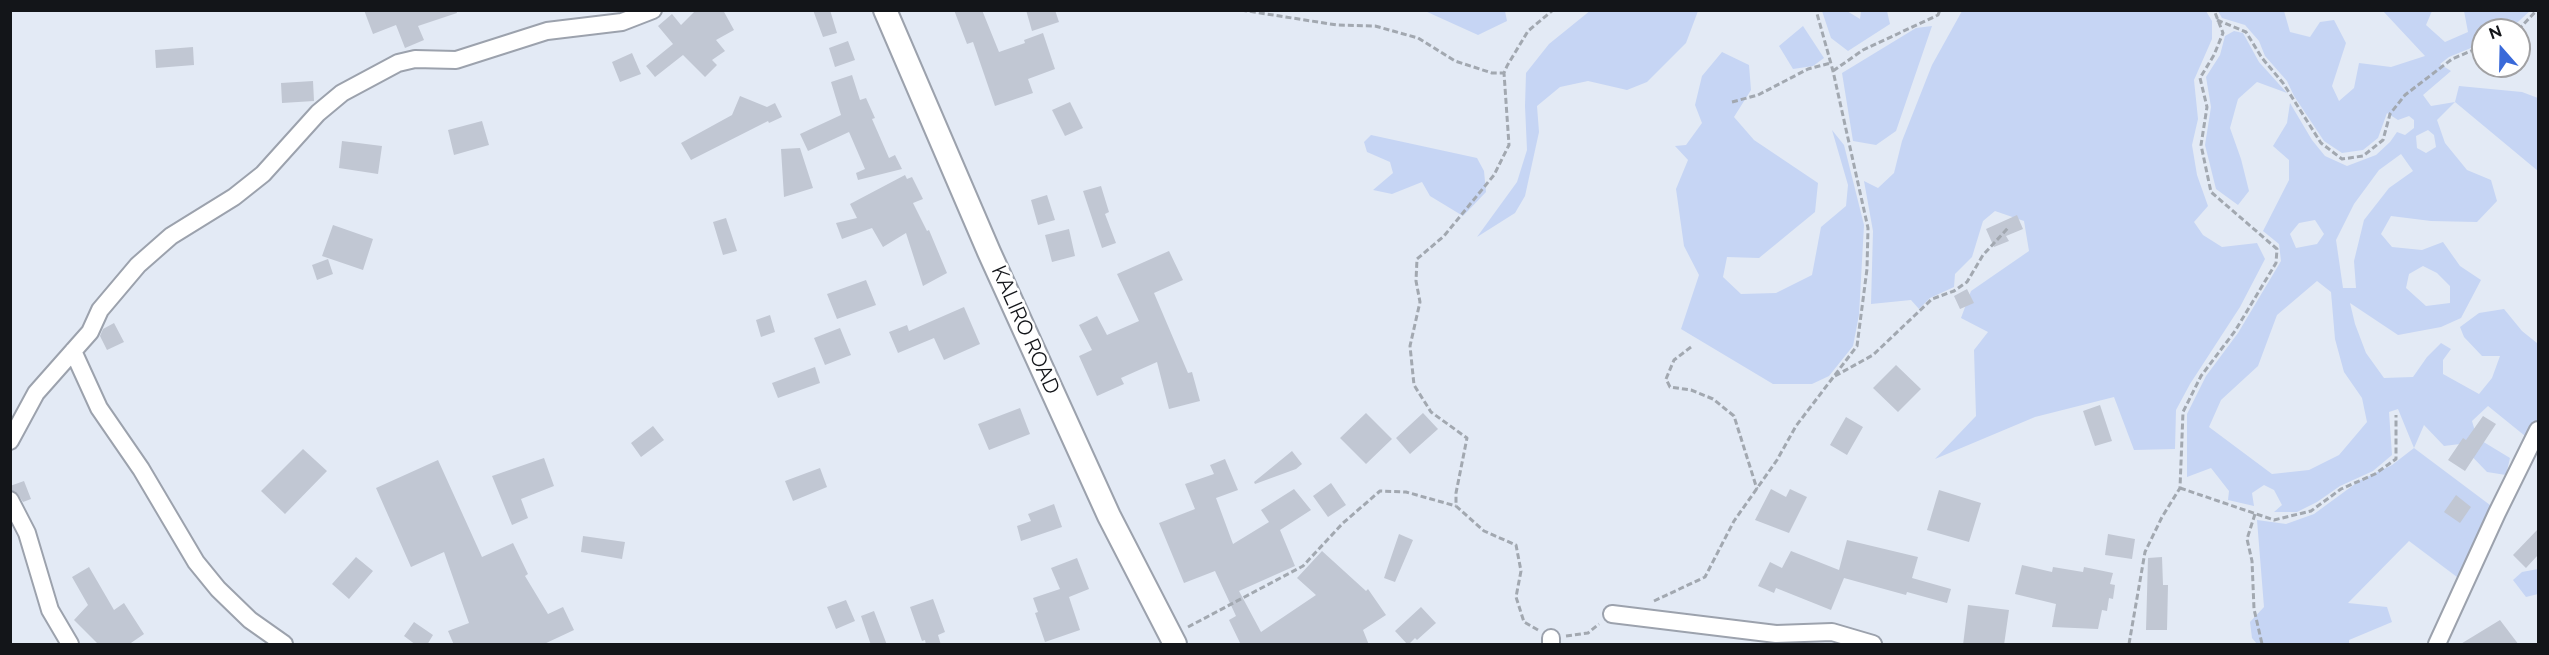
<!DOCTYPE html>
<style>
body{margin:0}
#map{position:relative;width:2549px;height:655px;overflow:hidden;background:#e3eaf5;font-family:Raleway,sans-serif}
canvas{display:block}
.frame{position:absolute;inset:0;border:12px solid #131519;pointer-events:none}
.north{position:absolute;left:2471px;top:18px;width:60px;height:60px;box-sizing:border-box;background:#fff;border:2px solid #a1a1a3;border-radius:50%;rotate:340deg;font-size:16px;font-weight:700;line-height:24px;text-align:center;color:#131519}
.north::after{content:'';display:block;margin:auto;width:21px;height:27px;background:#3969d9;clip-path:polygon(50% 0,100% 100%,50% 72%,0 100%)}
</style>
<div id="map">
<canvas width="2549" height="655"></canvas>
<div class="frame"></div>
<div class="north">N</div>
</div>
<script>
const ctx = document.querySelector('canvas').getContext('2d');
ctx.lineJoin = 'round';
function fillPath(path, color) {
  ctx.fillStyle = color;
  ctx.fill(path, 'evenodd');
}
function shape(rows) {
  const path = new Path2D();
  for (const r of rows) {
    path.moveTo(r[0], r[1]);
    for (let i = 2; i < r.length; i += 2) path.lineTo(r[i], r[i + 1]);
  }
  return path;
}
function trace(path, color, width, dash) {
  ctx.strokeStyle = color;
  ctx.lineWidth = width;
  ctx.lineCap = dash ? 'butt' : 'round';
  ctx.setLineDash(dash || []);
  ctx.stroke(path);
}
function write(font, color, halo, rows, align = 'center') {
  ctx.font = font + ' Raleway,sans-serif';
  ctx.lineWidth = 5;
  ctx.setLineDash([]);
  ctx.textBaseline = 'middle';
  ctx.strokeStyle = halo;
  ctx.fillStyle = color;
  for (const [text, x, y, turn = 0] of rows) {
    ctx.save();
    ctx.translate(x, y);
    ctx.rotate((+turn || 0) * Math.PI / 180);
    ctx.textAlign = isNaN(turn) ? turn : align;
    if (halo) ctx.strokeText(text, 0, 0);
    ctx.fillText(text, 0, 0);
    ctx.restore();
  }
}
const green = shape([
 [1591,10,1698,11,1686,43,1647,82,1627,90,1588,81,1560,87,1537,106,1539,132,1525,196,1515,213,1477,237,1517,182,1527,150,1525,106,1526,73,1549,44],
 [1425,11,1505,11,1507,21,1478,35],
 [1822,11,1847,11,1860,19,1861,11,1887,11,1890,24,1848,51,1831,38],
 [1962,11,2206,11,2212,21,2212,39,2194,80,2198,119,2192,145,2197,175,2208,206,2194,222,2203,235,2222,247,2257,243,2265,259,2240,307,2190,384,2176,410,2175,449,2134,450,2114,397,2035,417,1935,459,1976,416,1974,350,1988,332,1961,318,1971,291,2029,251,2024,221,1995,211,1983,221,1972,257,1955,274,1954,287,1930,298,1919,309,1911,300,1871,304,1873,231,1864,181,1878,188,1894,173,1902,141,1932,65],
 [2218,11,2284,11,2290,32,2310,37,2320,22,2334,20,2346,43,2332,86,2339,101,2354,88,2359,63,2391,67,2425,56,2383,11,2432,11,2426,25,2445,42,2468,32,2464,11,2530,11,2509,30,2483,30,2483,43,2449,57,2440,64,2451,71,2423,95,2431,106,2455,102,2459,86,2522,92,2538,98,2538,171,2455,102,2437,120,2445,143,2467,170,2491,180,2497,201,2477,222,2431,221,2391,216,2381,234,2392,247,2422,250,2443,242,2460,266,2481,280,2461,318,2441,327,2398,335,2350,303,2355,324,2366,353,2384,378,2413,377,2427,357,2441,343,2451,349,2443,360,2443,374,2479,394,2492,378,2500,356,2482,356,2464,337,2460,327,2479,313,2504,309,2522,331,2537,343,2538,422,2530,440,2488,406,2472,421,2477,438,2510,458,2506,475,2487,472,2460,444,2444,446,2424,425,2414,448,2494,508,2461,580,2409,541,2348,603,2387,607,2392,622,2349,640,2349,644,2257,644,2252,638,2250,622,2264,607,2257,520,2286,524,2314,514,2359,481,2392,465,2414,448,2398,409,2389,412,2392,455,2373,471,2340,486,2317,502,2297,512,2274,512,2282,505,2274,490,2264,485,2252,493,2254,506,2228,500,2229,491,2211,468,2187,477,2187,414,2206,376,2238,333,2281,261,2279,244,2263,231,2289,180,2289,160,2273,146,2287,123,2290,103,2312,140,2325,156,2347,166,2376,155,2390,142,2397,132,2405,135,2414,128,2414,120,2409,116,2398,120,2387,113,2378,138,2363,150,2342,153,2324,141,2294,96,2287,81,2265,56,2259,41,2245,25,2222,18],
 [2428,130,2434,135,2436,147,2426,153,2417,148,2416,136],
 [2401,154,2413,171,2389,188,2364,220,2354,261,2356,288,2343,288,2336,240,2354,204,2379,170],
 [2315,220,2324,234,2317,244,2296,248,2290,234,2299,223],
 [2423,266,2437,273,2450,286,2450,303,2426,306,2406,288,2409,274],
 [2317,281,2331,292,2335,339,2344,372,2362,398,2367,422,2339,455,2309,470,2272,474,2209,427,2221,400,2258,366,2277,315],
 [1803,26,1824,58,1813,66,1793,69,1779,46],
 [1932,26,1896,131,1876,145,1853,141,1842,73,1916,28],
 [2234,31,2243,33,2259,62,2287,93,2257,82,2238,99,2230,128,2241,159,2249,191,2238,205,2216,189,2205,145,2211,107,2206,77,2220,55,2225,36],
 [1722,52,1749,65,1751,90,1734,117,1754,140,1818,183,1815,212,1759,258,1727,257,1723,277,1741,294,1776,293,1812,275,1821,227,1846,206,1848,185,1832,130,1844,145,1864,225,1859,315,1853,346,1829,376,1812,384,1773,384,1681,329,1699,275,1684,246,1676,189,1688,160,1675,146,1686,145,1702,123,1695,105,1702,76],
 [1371,135,1477,158,1484,171,1486,192,1463,216,1430,196,1422,182,1392,194,1373,190,1393,173,1390,162,1367,152,1364,142],
 [2538,569,2538,594,2526,597,2513,580,2522,572]
]);
const building = shape([
 [364,10,456,10,457,13,418,26,424,40,405,48,396,25,373,34],
 [696,10,723,10,734,30,716,40,725,51,712,60,717,65,705,77,683,55,655,77,646,66,673,44,658,26,672,14,681,25],
 [813,10,830,10,837,33,823,37],
 [954,10,982,10,999,52,1025,43,1024,40,1043,33,1055,69,1028,79,1033,93,995,106,973,42,967,44],
 [1026,10,1055,10,1059,22,1032,31],
 [848,41,855,60,835,67,829,48],
 [193,47,194,65,156,68,155,50],
 [632,53,641,74,620,82,612,62],
 [852,75,860,100,866,98,875,118,872,119,889,158,895,155,902,169,858,180,856,173,865,169,849,132,808,151,800,134,841,115,831,82],
 [313,81,314,101,282,103,281,83],
 [740,96,767,107,775,103,782,117,769,123,768,121,691,160,681,143,732,115],
 [1070,102,1083,128,1065,136,1052,110],
 [482,121,489,145,454,155,448,130],
 [342,141,382,146,378,174,339,168],
 [800,148,813,188,784,197,781,149],
 [905,175,907,179,912,177,923,199,913,203,927,231,929,230,947,273,923,286,906,233,883,247,872,228,842,239,836,223,857,218,850,204],
 [1101,186,1109,212,1105,214,1116,243,1102,248,1083,191],
 [1047,195,1055,220,1038,225,1031,200],
 [2017,215,2023,229,2006,236,2009,241,1994,247,1986,229],
 [726,218,737,251,723,255,713,222],
 [333,225,373,239,363,270,322,256],
 [1069,229,1075,256,1052,262,1045,235],
 [1169,251,1183,280,1154,293,1188,373,1192,372,1200,401,1169,409,1157,362,1121,378,1124,384,1097,396,1079,356,1092,350,1079,325,1097,316,1107,335,1139,321,1117,274],
 [328,259,333,274,317,280,312,265],
 [866,280,876,305,837,319,827,294],
 [1967,289,1974,303,1960,309,1954,296],
 [964,307,980,344,944,360,934,338,898,353,889,332,907,325,909,331],
 [770,315,775,332,761,337,756,320],
 [114,323,124,342,107,350,100,336,103,329],
 [840,328,851,355,825,365,814,338],
 [1896,365,1921,389,1898,412,1873,388],
 [815,367,820,383,778,398,772,383],
 [2100,405,2112,441,2095,446,2083,411],
 [1020,408,1030,434,989,450,978,424],
 [1366,413,1392,439,1366,464,1340,438],
 [1423,413,1438,429,1410,454,1396,438],
 [2483,416,2496,424,2465,471,2448,460,2463,438,2466,440],
 [1846,417,1863,427,1847,455,1830,445],
 [653,426,664,440,641,457,631,443],
 [303,449,327,471,285,514,261,491],
 [1292,451,1302,464,1296,469,1255,484,1254,482],
 [544,458,554,486,521,499,528,518,512,525,492,476],
 [1225,459,1238,490,1216,498,1233,544,1269,522,1261,510,1294,489,1311,510,1280,530,1295,566,1239,591,1261,632,1316,595,1297,578,1322,551,1366,591,1368,589,1386,615,1363,630,1369,645,1241,645,1229,620,1236,616,1215,571,1184,583,1159,523,1195,509,1185,484,1214,474,1210,465],
 [438,460,482,557,513,543,528,574,525,576,548,614,563,607,574,630,542,645,454,645,448,631,469,623,444,552,411,567,376,488],
 [820,468,827,487,793,501,785,481],
 [24,481,31,499,23,502,16,492,10,490,10,486],
 [1331,483,1346,505,1328,517,1313,496],
 [1771,489,1786,497,1790,489,1807,497,1789,533,1755,520],
 [1939,490,1981,503,1969,542,1927,530],
 [2456,495,2471,507,2460,523,2444,512],
 [1054,504,1062,527,1021,541,1017,526,1031,521,1028,514],
 [2538,529,2538,555,2526,568,2513,555],
 [1399,534,1413,540,1395,582,1384,578],
 [2108,534,2135,539,2132,559,2105,555],
 [583,536,625,542,622,559,581,552],
 [1847,540,1918,557,1912,578,1951,589,1947,603,1907,592,1906,595,1844,578,1831,610,1776,588,1774,593,1758,586,1770,562,1782,568,1791,551,1839,570],
 [356,557,373,571,349,599,332,584],
 [2162,557,2163,585,2168,585,2167,630,2146,630,2148,558],
 [1077,558,1089,589,1069,597,1080,630,1045,642,1035,613,1038,612,1033,598,1060,589,1051,568],
 [2022,565,2052,572,2053,567,2083,572,2084,567,2113,573,2110,584,2115,585,2113,599,2109,598,2107,611,2102,610,2098,629,2052,627,2056,604,2015,594],
 [89,567,114,610,124,603,144,634,128,645,99,645,74,620,88,605,72,577],
 [933,599,945,632,938,635,941,645,926,645,925,640,922,641,910,607],
 [846,600,855,621,836,629,827,607],
 [1968,605,2009,610,2004,645,1963,645],
 [1421,607,1436,623,1417,640,1415,638,1408,645,1395,631],
 [874,611,887,645,871,645,861,616],
 [2500,620,2519,645,2459,645],
 [414,622,433,635,427,645,416,645,404,636]
]);
const path = shape([
 [1241,10,1337,25,1375,26,1418,38,1455,61,1492,73,1504,73],
 [2217,20,2246,32,2262,58,2283,83,2321,143,2342,159,2363,156,2383,140,2390,114,2405,95,2452,59,2483,46],
 [2518,30,2537,10],
 [1833,71,1863,50,1938,15,1940,10],
 [1732,102,1758,95,1808,69,1831,63],
 [1691,347,1674,360,1666,379,1670,387,1691,390,1713,399,1734,416,1757,489],
 [1835,376,1873,355,1932,299,1954,291,1967,282,1983,255,2008,228],
 [2180,488,2274,520,2311,511,2341,489,2375,474,2396,459,2396,415],
 [2255,514,2247,539,2252,561,2254,609,2262,644],
 [1654,601,1705,577,1734,521,1777,460,1796,426,1857,346,1867,269,1868,228,1833,71,1816,10],
 [1188,627,1303,566,1343,523,1380,491,1406,492,1456,506],
 [1538,630,1524,622,1516,597,1521,571,1516,545,1484,531,1456,506,1456,493,1467,438,1431,412,1414,385,1410,346,1420,302,1416,281,1417,259,1444,236,1494,175,1509,145,1504,73,1507,66,1528,31,1553,10],
 [1566,636,1588,633,1599,624],
 [2129,644,2145,552,2162,517,2180,488,2183,412,2201,376,2235,331,2276,263,2277,249,2211,192,2201,145,2207,107,2200,78,2214,55,2223,33,2214,10]
]);
const minor = shape([
 [73,351,99,408,141,469,196,562,218,589,250,620,284,644],
 [10,441,36,393,90,332,100,310,138,265,171,236,234,197,263,174,318,113,342,93,398,63,415,59,456,60,547,31,622,22,653,10],
 [10,500,27,533,50,610,70,644],
 [1612,614,1776,634,1832,632,1873,644],
 [1551,644,1551,638],
 [2437,644,2497,513,2538,430]
]);
const secondary = shape([
 [885,10,989,252,1109,516,1175,644]
]);
const streetNames = [
 ["KALIRO ROAD",1025,330,66]
];
fillPath(green, '#c6d5f4');
fillPath(building, '#c1c7d3');
trace(minor, '#9ca2ad', 20);
trace(secondary, '#9ca2ad', 26);
trace(path, '#a2a8b0', 3, [6, 3]);
trace(minor, '#fff', 16);
trace(secondary, '#fff', 22);
write('21px', '#131519', '#fff', streetNames);
</script>
